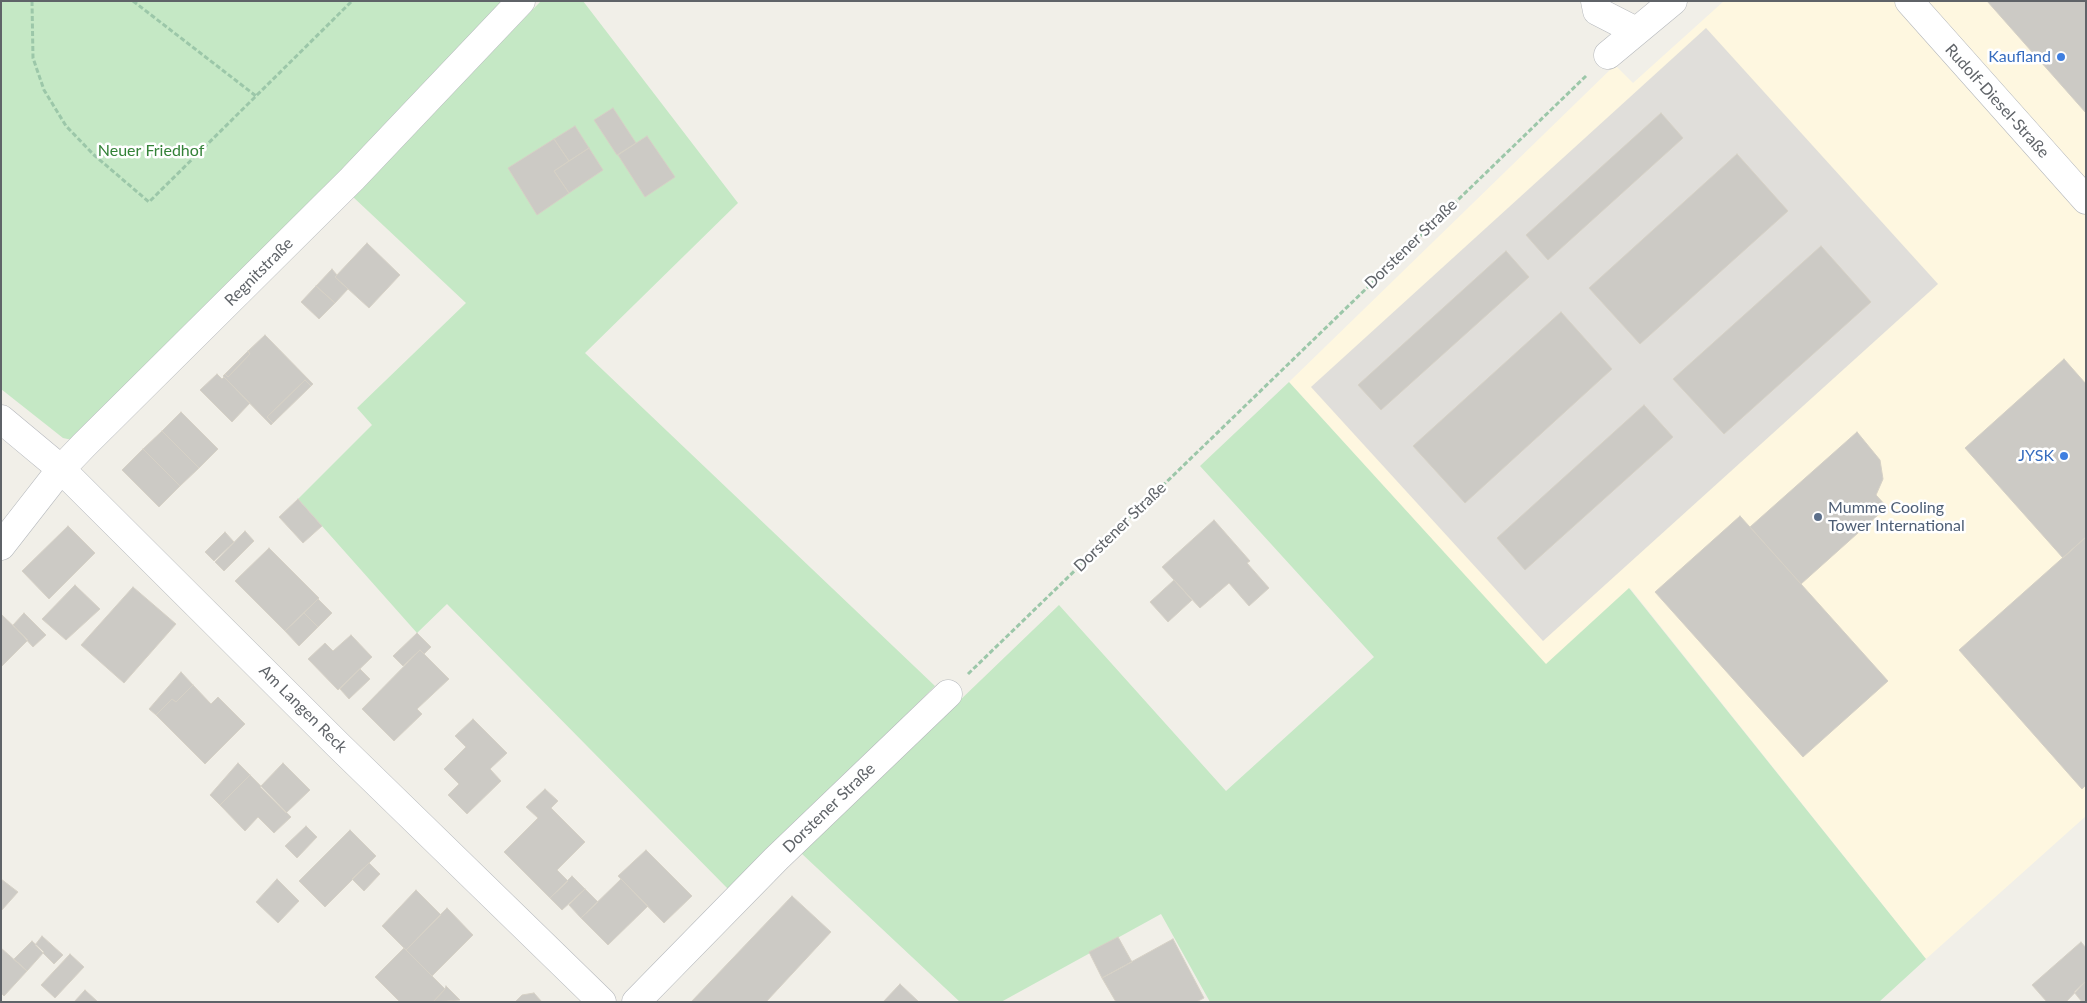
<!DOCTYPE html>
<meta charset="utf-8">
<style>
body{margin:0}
#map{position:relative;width:2087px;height:1003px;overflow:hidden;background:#f1efe8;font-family:Lato,sans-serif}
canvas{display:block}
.frame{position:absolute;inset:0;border:2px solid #5f6368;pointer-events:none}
</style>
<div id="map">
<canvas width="2087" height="1003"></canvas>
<div class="frame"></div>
</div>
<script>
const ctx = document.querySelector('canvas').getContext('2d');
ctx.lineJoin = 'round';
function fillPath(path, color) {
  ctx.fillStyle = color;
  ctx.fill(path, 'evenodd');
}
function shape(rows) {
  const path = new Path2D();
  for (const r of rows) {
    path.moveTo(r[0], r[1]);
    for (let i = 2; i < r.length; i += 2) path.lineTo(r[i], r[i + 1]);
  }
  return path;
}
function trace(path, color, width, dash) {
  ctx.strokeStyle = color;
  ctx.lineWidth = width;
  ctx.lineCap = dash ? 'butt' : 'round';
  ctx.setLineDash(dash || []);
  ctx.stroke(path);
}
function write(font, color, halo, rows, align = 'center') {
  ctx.font = font + ' Lato,sans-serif';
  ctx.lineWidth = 5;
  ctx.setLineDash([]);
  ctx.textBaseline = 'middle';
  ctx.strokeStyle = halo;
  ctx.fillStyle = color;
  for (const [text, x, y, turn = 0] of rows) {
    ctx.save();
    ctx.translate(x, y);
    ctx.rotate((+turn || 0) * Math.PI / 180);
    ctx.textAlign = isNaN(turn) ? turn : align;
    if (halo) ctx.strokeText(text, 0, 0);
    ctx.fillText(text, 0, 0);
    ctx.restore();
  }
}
const commercial = shape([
 [1724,1,2086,1,2086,816,1926,959,1630,588,1546,665,1289,382,1615,65,1633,83]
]);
const industrial = shape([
 [1706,28,1938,284,1543,641,1311,387]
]);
const green = shape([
 [1,1,507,1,367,148,72,440,63,438,1,389],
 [541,1,583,1,738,203,585,353,935,686,729,890,447,604,417,633,298,499,372,425,357,408,466,303,352,196],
 [1289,382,1546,664,1629,588,1926,959,1879,1002,1210,1002,1161,914,1001,1002,960,1002,801,853,1059,605,1226,791,1374,657,1200,466]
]);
const building = shape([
 [1987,1,2086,1,2086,113,1987,1],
 [613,108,636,143,617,155,594,120,613,108],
 [1661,113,1683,138,1548,260,1526,235,1661,113],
 [575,126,589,148,569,161,554,139,575,126],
 [647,136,675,177,645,197,618,155,647,136],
 [554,139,569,161,554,171,569,193,537,215,508,168,554,139],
 [589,148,603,170,569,193,554,171,589,148],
 [1737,154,1788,211,1640,344,1589,288,1737,154],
 [367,243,400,275,369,308,335,277,367,243],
 [1821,246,1871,302,1724,434,1673,379,1821,246],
 [1506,251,1529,277,1381,410,1358,385,1506,251],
 [332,269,337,275,335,277,348,289,335,303,316,286,332,269],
 [316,286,335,303,319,319,301,302,316,286],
 [1561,312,1612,369,1465,503,1413,446,1561,312],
 [265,335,313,384,311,386,305,380,267,417,273,423,271,425,223,376,225,374,228,377,250,354,248,351,265,335],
 [248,351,250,354,228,377,225,374,248,351],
 [2064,359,2086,384,2086,537,2063,558,1965,448,2064,359],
 [217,374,222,379,224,377,250,403,232,422,200,390,217,374],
 [305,380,311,386,273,423,267,417,305,380],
 [1644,405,1673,437,1525,570,1497,538,1644,405],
 [181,412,218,449,199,468,162,431,181,412],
 [162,431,199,468,180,486,143,449,162,431],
 [1857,432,1880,460,1883,479,1876,495,1887,507,1801,584,1750,527,1857,432],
 [143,449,180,486,159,507,122,470,143,449],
 [298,499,322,526,303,543,279,517,298,499],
 [1740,516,1888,681,1803,757,1655,592,1740,516],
 [1214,520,1250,561,1247,563,1269,588,1249,606,1229,583,1200,608,1162,567,1214,520],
 [68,526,95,553,49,599,22,571,68,526],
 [245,531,254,541,224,571,215,562,245,531],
 [225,532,234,542,214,561,205,552,225,532],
 [2086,537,2086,785,2082,789,1959,650,2086,537],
 [269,548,319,598,285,631,235,581,269,548],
 [1174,580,1192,600,1168,622,1150,602,1174,580],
 [75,585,100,609,66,640,42,619,75,585],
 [133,587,176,624,124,683,81,645,133,587],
 [318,599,332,613,318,627,304,613,318,599],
 [24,613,46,635,33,647,13,625,24,613],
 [304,613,318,627,299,646,285,631,304,613],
 [1,614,28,640,1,667,1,614],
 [417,633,431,647,424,654,420,650,403,666,393,656,417,633],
 [351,635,372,657,338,690,308,659,325,643,333,651,351,635],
 [420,650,449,679,417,709,422,714,394,741,362,709,420,650],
 [360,669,370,679,349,699,340,689,360,669],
 [181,672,193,685,176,702,172,699,156,715,149,709,181,672],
 [193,685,211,704,218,697,245,724,205,764,156,715,172,699,176,702,193,685],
 [473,719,507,753,490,769,501,781,467,814,448,795,459,784,444,769,466,747,455,736,473,719],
 [238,763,250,775,220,805,210,795,238,763],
 [283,763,310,790,286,813,260,787,283,763],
 [250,775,291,817,274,833,258,817,245,831,220,805,250,775],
 [545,789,558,801,551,808,585,842,557,870,568,881,550,898,504,852,538,818,526,807,545,789],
 [306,826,317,837,297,858,285,846,306,826],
 [350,830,376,856,325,907,299,881,350,830],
 [646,850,692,896,664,923,618,876,646,850],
 [369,863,380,874,364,891,352,879,369,863],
 [572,876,585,889,562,910,550,898,572,876],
 [1,879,18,892,1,911,1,879],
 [277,879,299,901,278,923,256,902,277,879],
 [621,879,648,906,608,945,581,918,621,879],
 [585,889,598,902,581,918,569,905,585,889],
 [416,890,441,915,406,950,382,926,416,890],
 [792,896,831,932,766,1002,691,1002,792,896],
 [447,908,473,935,432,976,406,950,447,908],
 [42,936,63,955,54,964,35,945,42,936],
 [1118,937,1132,962,1102,978,1089,952,1118,937],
 [1173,939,1204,998,1196,1002,1116,1002,1102,978,1173,939],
 [32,941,44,952,27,971,14,959,32,941],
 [2081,942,2086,948,2086,981,2066,1002,2047,1002,2032,985,2081,942],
 [1,948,27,971,4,996,1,993,1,948],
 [404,948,445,989,433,1002,400,1002,375,977,404,948],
 [70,954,84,967,55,998,41,985,70,954],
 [2086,981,2086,1002,2082,1002,2074,992,2086,981],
 [900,984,919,1002,883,1002,900,984],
 [446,986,460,1000,433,1002,445,989,446,986],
 [85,990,98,1002,74,1002,85,990],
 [534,993,542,1002,515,1002,522,995,534,993]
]);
const path = shape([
 [32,1,33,58,44,90,66,126,94,155,149,202,352,1],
 [133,1,256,96],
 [968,674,1587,75]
]);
const minor = shape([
 [1595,1,1597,11,1636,31],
 [1909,1,2086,200],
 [1608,55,1673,1],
 [1,419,61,469,338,745,602,1002],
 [1,546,61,469,84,445,352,179,521,1],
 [636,1002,776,859,948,694]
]);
const markers = [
 [2061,57,5,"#3f7fe0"],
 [2064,456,5,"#3f7fe0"],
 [1818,517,5,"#5c6f8a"]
];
const shopNames = [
 ["Kaufland",2051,57],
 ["JYSK",2054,456]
];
const streetNames = [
 ["Rudolf-Diesel-Straße",1997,101,48],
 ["Dorstener Straße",1411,244,-44],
 ["Regnitstraße",259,272,-45],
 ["Dorstener Straße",1120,527,-44],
 ["Am Langen Reck",303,709,45],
 ["Dorstener Straße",829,808,-44]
];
const parkNames = [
 ["Neuer Friedhof",151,151]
];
const serviceNames = [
 ["Mumme Cooling",1828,508],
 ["Tower International",1828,526]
];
fillPath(commercial, '#fef7e0');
fillPath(industrial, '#e0deda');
fillPath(green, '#c5e8c5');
fillPath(building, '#cccac5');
trace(building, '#d6d1c6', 1);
trace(minor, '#b5b8bc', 29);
trace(path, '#9cc7a9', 3, [5, 2.5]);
trace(minor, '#fff', 28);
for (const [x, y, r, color] of markers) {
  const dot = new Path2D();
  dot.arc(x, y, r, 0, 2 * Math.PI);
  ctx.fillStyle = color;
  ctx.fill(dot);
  trace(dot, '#fff', 2);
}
write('16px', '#366cbe', '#fff', shopNames, 'right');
write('16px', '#5f6368', '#fff', streetNames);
write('16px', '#348238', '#fff', parkNames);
write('16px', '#4e5e75', '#fff', serviceNames, 'left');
</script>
